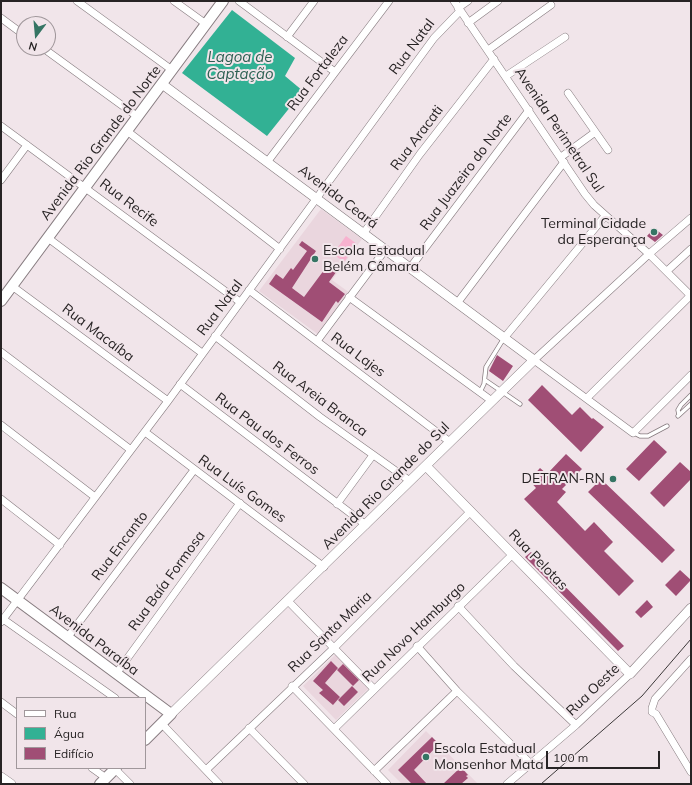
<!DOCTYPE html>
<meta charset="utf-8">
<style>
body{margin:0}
#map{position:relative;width:692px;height:785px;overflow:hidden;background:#f1e5ea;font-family:Mulish,sans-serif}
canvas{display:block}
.frame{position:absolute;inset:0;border:2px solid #272324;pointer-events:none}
.legend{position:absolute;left:16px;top:697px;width:130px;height:72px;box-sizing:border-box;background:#f1e5ea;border:1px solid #a0979b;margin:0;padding:5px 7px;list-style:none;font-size:12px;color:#272324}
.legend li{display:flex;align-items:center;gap:8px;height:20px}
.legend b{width:20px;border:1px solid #a0979b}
.north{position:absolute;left:16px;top:16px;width:40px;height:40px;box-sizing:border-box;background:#f1e5ea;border:1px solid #a0979b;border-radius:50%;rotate:196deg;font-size:11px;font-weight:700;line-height:16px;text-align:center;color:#272324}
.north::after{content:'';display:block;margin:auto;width:14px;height:18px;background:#357564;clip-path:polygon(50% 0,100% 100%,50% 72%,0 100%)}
.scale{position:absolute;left:546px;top:751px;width:114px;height:18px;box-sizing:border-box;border:2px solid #272324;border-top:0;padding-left:5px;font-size:12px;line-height:14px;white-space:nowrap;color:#272324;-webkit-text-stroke:3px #f1e5ea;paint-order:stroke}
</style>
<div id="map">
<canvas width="692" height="785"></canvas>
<div class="frame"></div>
<ul class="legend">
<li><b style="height:5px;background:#fff"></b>Rua</li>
<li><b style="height:11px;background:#32b194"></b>Água</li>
<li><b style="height:11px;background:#a04e75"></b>Edifício</li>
</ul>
<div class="north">N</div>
<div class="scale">100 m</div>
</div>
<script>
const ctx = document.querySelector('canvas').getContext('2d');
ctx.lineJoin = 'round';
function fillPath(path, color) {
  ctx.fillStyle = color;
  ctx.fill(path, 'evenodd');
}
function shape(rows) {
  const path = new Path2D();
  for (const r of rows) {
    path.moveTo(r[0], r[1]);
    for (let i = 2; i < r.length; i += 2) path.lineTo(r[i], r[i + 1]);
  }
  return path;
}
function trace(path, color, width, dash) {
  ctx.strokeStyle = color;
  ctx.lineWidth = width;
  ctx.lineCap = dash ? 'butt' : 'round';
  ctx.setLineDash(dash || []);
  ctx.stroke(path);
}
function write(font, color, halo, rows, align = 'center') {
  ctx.font = font + ' Mulish,sans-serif';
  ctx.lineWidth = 4;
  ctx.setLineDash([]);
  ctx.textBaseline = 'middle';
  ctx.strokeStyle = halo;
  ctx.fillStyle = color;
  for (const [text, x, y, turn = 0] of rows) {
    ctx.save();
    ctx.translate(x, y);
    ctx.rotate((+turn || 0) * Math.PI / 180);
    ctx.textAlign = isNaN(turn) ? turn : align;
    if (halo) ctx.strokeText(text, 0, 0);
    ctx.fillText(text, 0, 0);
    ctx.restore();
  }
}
const built = shape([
 [321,209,362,239,332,280,350,293,319,335,259,291],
 [336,654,369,688,336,720,303,686],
 [426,731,432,737,478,784,402,784,388,770]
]);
const green = shape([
 [346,236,357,244,344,262,333,254]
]);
const water = shape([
 [232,10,295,58,285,76,303,91,267,136,182,73]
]);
const building = shape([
 [654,228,663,235,655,242,647,236],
 [302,241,316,251,292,288,304,297,330,262,339,268,329,282,345,294,338,303,336,301,322,322,269,284,276,274,283,279,291,268,293,270,307,251,299,245],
 [497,355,513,366,503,381,489,371],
 [542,385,572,415,580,407,592,419,593,418,604,427,581,452,528,400],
 [654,440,667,452,639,481,626,469],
 [566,454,582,469,562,489,566,492,557,502,585,531,594,522,613,542,604,551,634,581,619,596,524,499,536,488,529,480,540,468,547,474],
 [680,462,691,472,691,479,664,507,650,493],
 [601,479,675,550,662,563,588,492],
 [531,552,624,646,618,651,525,557],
 [680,570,691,580,676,596,665,585],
 [647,600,653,607,641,618,635,612],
 [331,661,338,668,325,683,340,697,333,705,319,693,323,690,313,681],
 [343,664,359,680,353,686,337,670],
 [352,686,358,692,344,706,338,700],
 [432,737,439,744,414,770,427,784,412,784,398,770],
 [461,767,468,775,466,776,468,778,461,784,443,784]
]);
const service = shape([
 [485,380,520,404],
 [480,392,484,384,486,367,504,338],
 [679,415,678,410,681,405,691,395],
 [678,416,691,404],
 [634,433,640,436,648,436,667,426]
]);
const minor = shape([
 [77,1,172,70],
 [174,1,206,24],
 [239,1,335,72],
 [454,1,585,194,594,205,649,254,691,296],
 [458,8,468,1],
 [1,18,24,35],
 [468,23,498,1],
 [287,37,314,1],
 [43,48,138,117],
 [488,50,551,5],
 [506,76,565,37],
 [568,93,608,150],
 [1,126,240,302],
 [127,131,280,249],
 [561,157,594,133],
 [268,161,389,1],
 [1,180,27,145],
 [691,218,649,254,534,360,633,433,691,375],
 [363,234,420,154,494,59],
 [48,238,202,353],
 [410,268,529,110],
 [667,271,691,249],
 [12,286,168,401],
 [249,290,450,442],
 [349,297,492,401],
 [458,302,564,162],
 [215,336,320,417,410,481],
 [505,337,605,216],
 [317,341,385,250],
 [1,352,131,450],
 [180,384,366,525],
 [587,398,691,295],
 [1,425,95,497],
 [145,432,324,567],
 [1,499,60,545],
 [337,504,373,455],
 [288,601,374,689],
 [458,606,514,666,576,725],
 [3,619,115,698],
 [1,622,168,401,434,38,460,11],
 [67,638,194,470],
 [417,646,457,691,531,764],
 [691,659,655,699,652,708,652,712,656,714,691,772],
 [116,674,240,503],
 [292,686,387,784],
 [1,702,17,714],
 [162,724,219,784],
 [249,728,304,784],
 [334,729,513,554],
 [92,768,106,778],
 [115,769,130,784],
 [206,770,334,648,471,511],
 [374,771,457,691],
 [507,784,576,725,630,674]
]);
const tertiary = shape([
 [162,84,534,360,171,714],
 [426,466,630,674,691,608],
 [1,777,11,784]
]);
const secondary = shape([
 [1,301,223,1],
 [1,588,171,714,145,740],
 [100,784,116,768]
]);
const tram = shape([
 [541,784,642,696,691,639]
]);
const markers = [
 [654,232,4,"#357564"],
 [315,259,4,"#357564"],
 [613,479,4,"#357564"],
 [426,757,4,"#357564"]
];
const streetNames = [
 ["Rua Natal",412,47,-53],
 ["Rua Fortaleza",318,73,-53],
 ["Avenida Perimetral Sul",559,130,56],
 ["Rua Aracati",417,138,-53],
 ["Avenida Rio Grande do Norte",101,143,-53],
 ["Rua Juazeiro do Norte",466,172,-53],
 ["Avenida Ceará",338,197,37],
 ["Rua Recife",129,203,37],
 ["Rua Natal",220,308,-53],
 ["Rua Macaíba",98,333,37],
 ["Rua Lajes",358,355,37],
 ["Rua Areia Branca",320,399,37],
 ["Rua Pau dos Ferros",267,434,37],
 ["Avenida Rio Grande do Sul",386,486,-45],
 ["Rua Luís Gomes",242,489,36],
 ["Rua Encanto",120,546,-53],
 ["Rua Pelotas",538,560,46],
 ["Rua Baía Formosa",167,581,-54],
 ["Rua Santa Maria",330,632,-44],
 ["Rua Novo Hamburgo",414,632,-44],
 ["Avenida Paraíba",94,640,37],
 ["Rua Oeste",593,690,-44]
];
const poiNames = [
 ["Terminal Cidade",646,224],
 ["da Esperança",646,240],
 ["Escola Estadual",323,251,"left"],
 ["Belém Câmara",323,267,"left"],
 ["DETRAN-RN",605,479],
 ["Escola Estadual",434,749,"left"],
 ["Monsenhor Mata",434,765,"left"]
];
const waterNames = [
 ["Lagoa de",240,57],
 ["Captação",240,74]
];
fillPath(built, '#ead6de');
fillPath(green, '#f7b2cf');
fillPath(water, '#32b194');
fillPath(building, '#a04e75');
trace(service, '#867b7f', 5);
trace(minor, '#867b7f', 8);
trace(tertiary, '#867b7f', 10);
trace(secondary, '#867b7f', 12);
trace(service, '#fff', 3.5);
trace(minor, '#fff', 7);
trace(tertiary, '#fff', 9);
trace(secondary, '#fff', 10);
trace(tram, '#3c3839', 1);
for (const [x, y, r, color] of markers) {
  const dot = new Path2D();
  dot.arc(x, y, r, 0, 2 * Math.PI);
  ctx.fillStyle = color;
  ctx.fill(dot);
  trace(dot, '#f1e5ea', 1.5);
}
write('14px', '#272324', '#f1e5ea', streetNames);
write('14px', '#272324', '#f1e5ea', poiNames, 'right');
write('italic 15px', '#2e6053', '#f1e5ea', waterNames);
</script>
